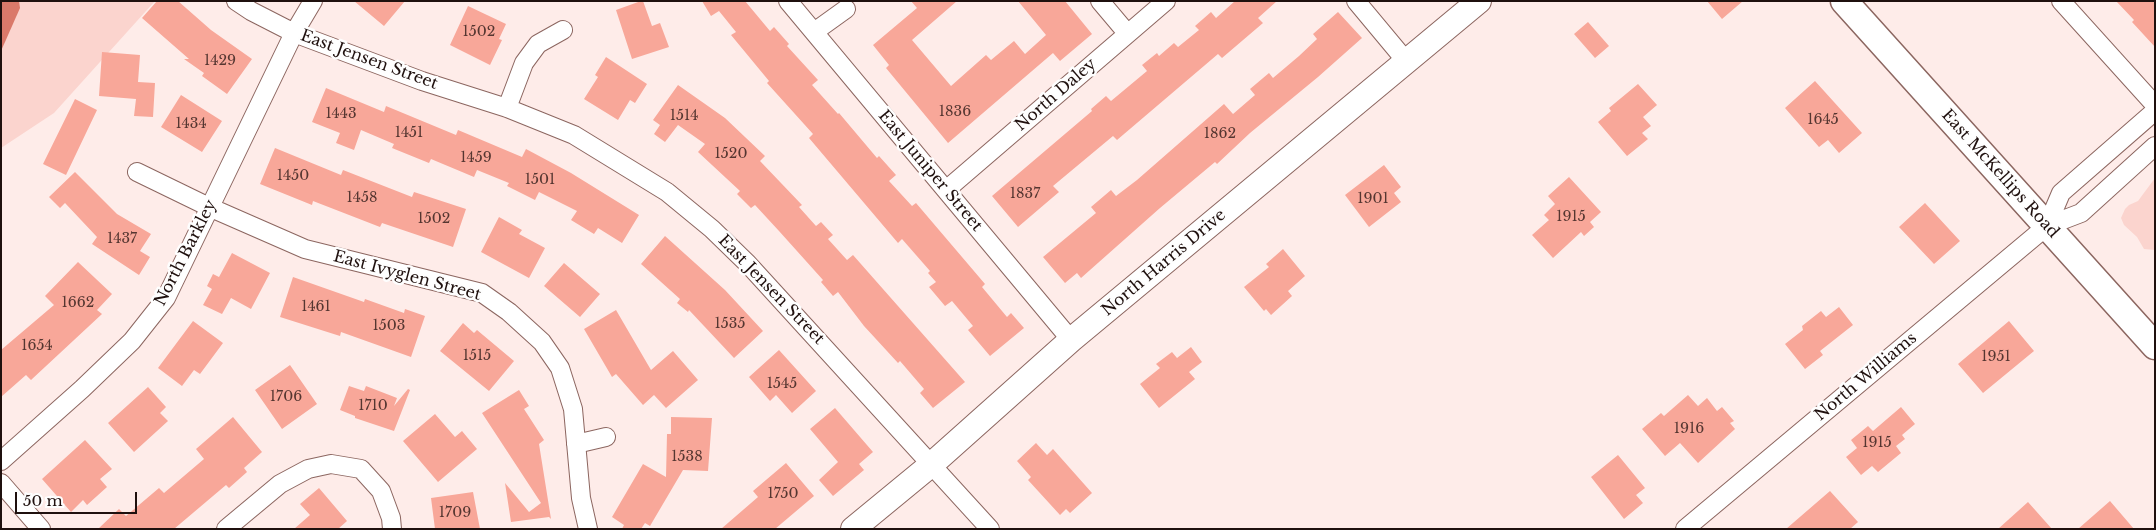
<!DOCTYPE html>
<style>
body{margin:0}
#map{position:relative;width:2156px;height:530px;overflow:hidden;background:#feece9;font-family:"Libre Baskerville",serif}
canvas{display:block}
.frame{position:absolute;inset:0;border:2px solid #1f100e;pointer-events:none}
.scale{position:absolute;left:15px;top:492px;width:122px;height:22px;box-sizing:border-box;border:2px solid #1f100e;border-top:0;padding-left:6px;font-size:15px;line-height:18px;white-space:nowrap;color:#1f100e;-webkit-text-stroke:4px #fefefe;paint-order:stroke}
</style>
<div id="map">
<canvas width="2156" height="530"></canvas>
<div class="frame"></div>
<div class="scale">50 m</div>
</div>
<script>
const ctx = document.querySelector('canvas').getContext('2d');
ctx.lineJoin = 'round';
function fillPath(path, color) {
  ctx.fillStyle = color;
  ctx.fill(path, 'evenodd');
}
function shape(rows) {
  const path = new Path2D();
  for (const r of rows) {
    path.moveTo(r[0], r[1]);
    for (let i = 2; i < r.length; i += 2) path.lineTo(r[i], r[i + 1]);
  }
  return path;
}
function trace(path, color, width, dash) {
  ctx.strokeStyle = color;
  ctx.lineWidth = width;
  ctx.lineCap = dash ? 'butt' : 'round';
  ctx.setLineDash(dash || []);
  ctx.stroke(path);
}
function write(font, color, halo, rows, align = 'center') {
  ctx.font = font + ' "Libre Baskerville",serif';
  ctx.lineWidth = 5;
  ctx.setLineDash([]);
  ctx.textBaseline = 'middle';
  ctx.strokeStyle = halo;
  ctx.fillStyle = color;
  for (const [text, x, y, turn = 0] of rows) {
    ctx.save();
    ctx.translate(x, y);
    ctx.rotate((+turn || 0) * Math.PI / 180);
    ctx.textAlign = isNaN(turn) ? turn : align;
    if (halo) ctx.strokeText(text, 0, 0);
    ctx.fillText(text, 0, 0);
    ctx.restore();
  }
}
const green = shape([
 [1,1,155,1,54,113,1,148],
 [2155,178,2155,250,2144,249,2137,237,2124,225,2121,218,2125,209,2129,205,2138,201]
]);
const water = shape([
 [1,1,19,1,20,8,1,51]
]);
const building = shape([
 [157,1,178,1,211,30,252,59,227,94,202,76,204,73,184,59,189,59,142,18],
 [354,1,405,1,384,26],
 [641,1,643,1,652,26,660,23,669,47,632,59,616,10],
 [702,1,745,1,770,31,774,27,789,44,787,46,818,80,812,85,838,114,839,113,877,158,879,156,896,175,889,181,912,206,916,203,985,284,982,287,1007,317,1011,313,1024,328,990,356,968,330,973,326,952,301,945,306,929,287,936,282,928,273,930,271,902,239,898,243,809,138,813,134,767,83,769,81,731,35,736,32,719,11,711,16],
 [911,1,957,1,912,40,951,86,986,55,991,60,1014,41,1025,54,1046,35,1018,1,1065,1,1092,34,1060,61,1053,53,948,143,886,68,889,65,873,45,917,8],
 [1235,1,1277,1,1258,18,1263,23,1222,58,1218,54,1117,140,1113,136,1053,186,1059,192,1018,227,992,196,1092,111,1091,109,1106,96,1111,101,1147,71,1142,65,1157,53,1159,56,1174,43,1178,47,1199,30,1195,26,1211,12,1216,18],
 [1707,1,1743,1,1722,19],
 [2116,1,2155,1,2155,47,2132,22,2134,20],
 [468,6,506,24,499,39,502,40,490,65,450,45],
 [1338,12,1362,38,1318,77,1250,133,1217,164,1215,162,1160,208,1081,278,1077,273,1065,283,1043,257,1096,213,1091,207,1111,190,1116,196,1137,180,1224,104,1233,114,1255,95,1250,89,1269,73,1273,78,1299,56,1317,39,1313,34],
 [1588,22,1609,46,1595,58,1574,34],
 [102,52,140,55,138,82,155,83,153,117,134,116,136,99,99,96],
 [606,57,647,84,635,103,630,100,618,120,584,99,598,77,595,75],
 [1815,81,1862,133,1839,153,1828,140,1819,147,1785,108],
 [1638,84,1657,105,1643,117,1651,126,1642,133,1648,139,1627,156,1598,122,1611,111,1609,108],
 [678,85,725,118,765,156,760,161,802,205,799,207,816,226,821,222,833,235,828,239,847,260,853,255,965,382,933,408,920,393,924,389,900,361,898,363,864,326,838,292,833,296,821,282,823,280,779,231,755,205,751,208,737,194,740,191,698,152,705,144,678,125,665,142,654,134,660,125,653,120],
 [326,88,384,112,386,106,456,135,458,130,522,157,526,149,571,173,639,215,622,243,598,228,594,234,571,220,577,211,539,192,535,200,507,186,509,183,477,170,474,177,431,159,429,163,392,148,394,144,361,130,354,150,336,143,340,133,312,122],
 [181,95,222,121,202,152,161,127],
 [75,99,97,110,66,175,43,164],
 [275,148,341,175,343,170,412,197,414,192,466,209,453,247,382,223,380,227,313,201,312,205,260,184],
 [1384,165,1401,187,1394,193,1401,202,1369,227,1345,195],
 [75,172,117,214,151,234,140,251,150,257,139,275,92,244,97,237,65,203,60,208,49,197],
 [1569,177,1601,212,1590,222,1594,227,1584,236,1581,232,1553,258,1532,235,1549,220,1544,215,1555,204,1548,196],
 [1925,203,1960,241,1934,264,1899,227],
 [499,217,522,230,519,234,545,248,529,278,481,252],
 [665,236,725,290,763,331,734,358,689,310,688,312,677,303,680,299,641,264],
 [1283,249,1305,276,1288,291,1292,296,1271,315,1266,309,1264,311,1244,287,1269,267,1266,264],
 [232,253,270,273,251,309,231,298,222,314,203,305,212,289,207,286,213,274,219,277],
 [78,262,112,294,97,310,102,314,31,380,26,375,1,397,1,350,54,305,45,296],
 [564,263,600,294,580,317,544,286],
 [293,277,364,302,365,299,404,313,405,309,425,316,411,357,341,332,340,336,280,317],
 [1839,307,1853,325,1820,351,1823,355,1805,369,1785,344,1803,330,1802,326,1821,311,1826,317],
 [616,310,651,370,673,351,698,380,666,408,654,395,643,405,616,374,612,377,584,329],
 [193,321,223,343,200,374,194,370,182,386,158,368],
 [2009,321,2034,351,1983,393,1958,364],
 [463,323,474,333,477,330,514,361,489,391,440,351],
 [1191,347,1202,362,1189,372,1195,379,1159,408,1140,384,1160,368,1156,364,1172,352,1177,358],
 [779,350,816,391,792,413,776,395,770,401,749,377],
 [290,365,317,404,282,429,255,390],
 [349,386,364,391,366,386,397,398,394,406,408,389,410,390,394,431,355,418,355,416,340,410],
 [148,387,166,407,160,413,168,421,134,452,108,423],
 [519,390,529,406,524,409,544,440,539,444,551,519,549,517,511,522,505,483,529,512,541,503,482,413],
 [1688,395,1698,406,1707,398,1717,411,1722,407,1734,421,1730,423,1735,429,1698,463,1680,443,1665,456,1642,429,1661,413,1664,416],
 [1901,407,1915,424,1902,435,1905,439,1896,446,1901,453,1878,472,1872,466,1861,475,1846,457,1857,448,1851,440,1868,426,1873,431],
 [835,408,873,452,859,464,864,470,833,496,819,480,838,462,810,429],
 [435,414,455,437,462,431,477,449,438,482,403,441],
 [233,417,262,452,244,468,247,472,229,488,226,485,174,529,98,529,119,509,126,516,159,488,164,493,204,459,196,449],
 [671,417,712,418,708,471,683,470,650,526,645,523,641,529,622,529,624,525,612,517,643,464,666,477,667,434,671,434],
 [85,440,112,469,100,479,107,487,87,505,83,500,71,512,42,479],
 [1036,443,1047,455,1053,449,1092,493,1070,513,1066,509,1060,515,1028,480,1031,477,1017,461],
 [1618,455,1645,488,1636,495,1643,503,1624,519,1591,477],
 [786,463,814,496,775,529,721,529,758,497,753,491],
 [319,488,347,521,338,529,294,529,310,515,300,504],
 [1830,491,1858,522,1850,529,1786,529],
 [473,492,480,529,435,529,431,498],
 [2110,501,2134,529,2078,529],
 [2028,502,2052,529,1998,529]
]);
const street = shape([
 [236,1,251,11,294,33,422,81,507,108,574,135,667,192,712,229,748,264,990,529],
 [788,1,1071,340],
 [1100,1,1127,33],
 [1356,1,1406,61],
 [2061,1,2155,105],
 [814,32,846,9],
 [507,108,524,63,538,44,563,30],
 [137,172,209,207,305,249,482,293,509,312,542,342,560,368,573,409,581,498,588,529],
 [946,190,1166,1],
 [2047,226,2061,193,2155,111],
 [576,444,606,437],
 [1,461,82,389,132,341,166,298,294,33,313,1],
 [1,483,41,529],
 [226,529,280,484,308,469,331,464,361,469,381,491,391,518,392,529],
 [1685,529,2047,226,2081,213,2155,146]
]);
const secondary = shape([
 [853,529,932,464,1071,340,1479,1]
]);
const primary = shape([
 [1844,1,2155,346]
]);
const numberNames = [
 ["1502",479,32],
 ["1429",220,61],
 ["1836",955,112],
 ["1443",341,114],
 ["1514",684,116],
 ["1645",1823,120],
 ["1434",191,124],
 ["1451",409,133],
 ["1862",1220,134],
 ["1520",731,154],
 ["1459",476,158],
 ["1450",293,176],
 ["1501",540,180],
 ["1837",1025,194],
 ["1458",362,198],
 ["1901",1373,199],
 ["1915",1571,217],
 ["1502",434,219],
 ["1437",122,239],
 ["1662",78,303],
 ["1461",316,307],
 ["1535",730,324],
 ["1503",389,326],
 ["1654",37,346],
 ["1515",477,356],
 ["1951",1996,357],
 ["1545",782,384],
 ["1706",286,397],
 ["1710",373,406],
 ["1916",1689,429],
 ["1915",1877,443],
 ["1538",687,457],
 ["1750",783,494],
 ["1709",455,513]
];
const streetNames = [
 ["East Jensen Street",369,60,20],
 ["North Daley",1056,95,-41],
 ["East Juniper Street",930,171,50],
 ["East McKellips Road",2000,174,48],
 ["North Barkley",186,253,-63],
 ["North Harris Drive",1164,263,-40],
 ["East Ivyglen Street",407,276,15],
 ["East Jensen Street",771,290,46],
 ["North Williams",1866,377,-40]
];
fillPath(green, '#fbd4ce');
fillPath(water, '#da796a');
fillPath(building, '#f8a799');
trace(street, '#8c6660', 20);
trace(secondary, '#8c6660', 26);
trace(primary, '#8c6660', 29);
trace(street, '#fff', 18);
trace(secondary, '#fff', 24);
trace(primary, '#fff', 26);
write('14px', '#553631', null, numberNames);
write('16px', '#1f100e', '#fefefe', streetNames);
</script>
